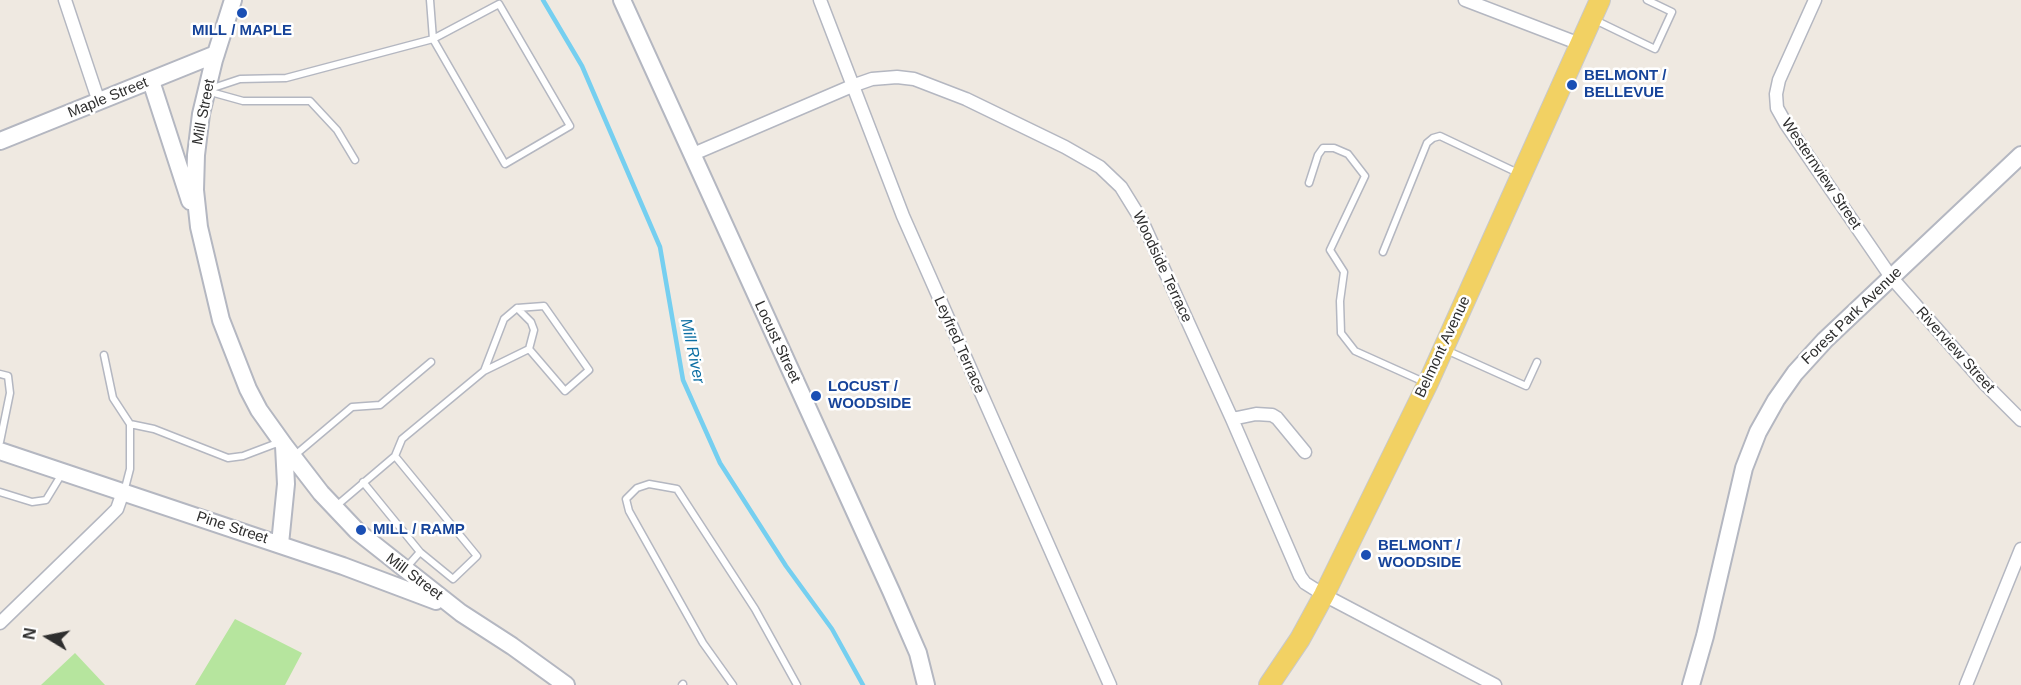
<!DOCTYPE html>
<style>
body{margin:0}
#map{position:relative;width:2021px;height:685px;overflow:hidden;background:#efe9e1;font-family:Helvetica,sans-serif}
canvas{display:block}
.north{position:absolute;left:18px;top:607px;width:60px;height:60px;-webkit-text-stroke:4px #fff;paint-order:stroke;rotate:280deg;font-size:16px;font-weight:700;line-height:24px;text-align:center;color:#2e2e2e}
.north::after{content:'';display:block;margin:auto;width:21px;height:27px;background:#2e2e2e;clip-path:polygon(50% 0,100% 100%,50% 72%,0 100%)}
</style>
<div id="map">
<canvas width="2021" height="685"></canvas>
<div class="north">N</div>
</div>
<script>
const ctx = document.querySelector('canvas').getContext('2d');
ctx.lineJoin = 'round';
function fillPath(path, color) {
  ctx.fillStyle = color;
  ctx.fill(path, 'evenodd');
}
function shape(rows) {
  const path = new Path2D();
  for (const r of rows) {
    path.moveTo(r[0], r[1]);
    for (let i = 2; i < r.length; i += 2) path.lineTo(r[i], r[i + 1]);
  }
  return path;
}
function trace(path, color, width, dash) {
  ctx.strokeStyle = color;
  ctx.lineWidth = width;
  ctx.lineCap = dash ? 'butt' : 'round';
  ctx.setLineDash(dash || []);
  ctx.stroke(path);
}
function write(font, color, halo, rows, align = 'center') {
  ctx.font = font + ' Helvetica,sans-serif';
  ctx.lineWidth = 5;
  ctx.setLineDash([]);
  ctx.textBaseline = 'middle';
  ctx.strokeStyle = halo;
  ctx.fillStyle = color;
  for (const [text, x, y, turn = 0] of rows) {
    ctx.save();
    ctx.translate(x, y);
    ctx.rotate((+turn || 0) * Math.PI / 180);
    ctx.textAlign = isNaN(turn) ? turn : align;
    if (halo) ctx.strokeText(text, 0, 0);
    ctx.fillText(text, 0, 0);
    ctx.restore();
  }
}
const green = shape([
 [235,619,302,653,285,685,195,685],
 [75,653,105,685,41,685]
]);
const stream = shape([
 [543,0,582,66,660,247,683,380,720,463,786,566,832,629,863,685]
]);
const lane = shape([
 [499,4,570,126,505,164,433,39,499,4],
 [1595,20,1655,49,1672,12,1647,0],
 [210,89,240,79,286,78,433,39,430,0],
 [207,91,243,101,310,101,337,130,355,160],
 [1309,183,1318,155,1323,148,1334,148,1348,154,1365,176,1330,250,1344,272,1340,301,1341,333,1355,351,1424,382],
 [1383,252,1427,143,1433,138,1440,136,1518,173],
 [1446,350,1526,386,1537,362],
 [104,355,113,398,130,424,130,469,124,492],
 [484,371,504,319,517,308,544,306,589,370,565,391,529,349],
 [0,374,8,376,10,393,0,442],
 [130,424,154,429,228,458,243,456,280,442],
 [294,456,352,407,380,405,431,362],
 [395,456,402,439,484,371,529,349,534,330,531,322,517,308],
 [363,482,420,552],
 [0,492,32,502,46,500,63,472],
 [335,507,395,456,477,556,453,579,420,552,405,569],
 [682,685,683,684],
 [733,685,703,643,629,511,626,499,637,488,649,484,677,489,755,609,797,685]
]);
const street = shape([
 [65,0,99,102],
 [820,0,903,216,1110,685],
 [1465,0,1580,44],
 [1815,0,1779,80,1776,94,1777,108,1786,124,1891,277,1985,384,2021,420],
 [691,155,852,86,872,79,897,77,914,79,966,99,1065,147,1100,167,1121,187,1142,221,1232,419,1300,576,1305,583,1324,595,1495,685],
 [1232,419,1256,414,1272,415,1277,418,1305,452],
 [0,623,106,520,117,509,123,492],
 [1966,685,2021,549]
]);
const secondary = shape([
 [233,0,214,60,201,114,196,155,195,190,199,227,221,320,248,389,259,410,284,445,321,493,357,531,461,613,512,646,566,685],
 [622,0,891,591,918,653,926,685],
 [151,81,190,201],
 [0,141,216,54],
 [0,451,343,566,436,601],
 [280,544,286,484,284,446],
 [1691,685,1705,636,1744,468,1758,432,1776,400,1795,373,1825,340,2021,155]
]);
const primary = shape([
 [1269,685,1300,639,1324,595,1428,383,1600,0]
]);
const markers = [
 [242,13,6,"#1a4fb4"],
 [1572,85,6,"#1a4fb4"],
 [816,396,6,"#1a4fb4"],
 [361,530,6,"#1a4fb4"],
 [1366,555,6,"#1a4fb4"]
];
const transitNames = [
 ["MILL / MAPLE",242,31,"center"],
 ["BELMONT /",1584,76],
 ["BELLEVUE",1584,93],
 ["LOCUST /",828,387],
 ["WOODSIDE",828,404],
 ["MILL / RAMP",373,530],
 ["BELMONT /",1378,546],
 ["WOODSIDE",1378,563]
];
const streetNames = [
 ["Maple Street",108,98,-22],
 ["Mill Street",204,112,-79],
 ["Westernview Street",1821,174,56],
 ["Woodside Terrace",1162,267,65],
 ["Forest Park Avenue",1852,316,-44],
 ["Locust Street",777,342,65],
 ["Leyfred Terrace",959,345,66],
 ["Belmont Avenue",1443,347,-65],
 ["Riverview Street",1955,350,48],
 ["Pine Street",232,528,18],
 ["Mill Street",414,577,37]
];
const waterNames = [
 ["Mill River",692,351,78]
];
fillPath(green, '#b6e59e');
trace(stream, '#75cff0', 4.5);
trace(lane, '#b4b7c1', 9);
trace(street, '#b4b7c1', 15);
trace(secondary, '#b4b7c1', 20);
trace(primary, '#c9c9c9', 22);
trace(lane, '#fff', 6);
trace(street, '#fff', 12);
trace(secondary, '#fff', 16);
trace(primary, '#f2d163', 20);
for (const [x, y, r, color] of markers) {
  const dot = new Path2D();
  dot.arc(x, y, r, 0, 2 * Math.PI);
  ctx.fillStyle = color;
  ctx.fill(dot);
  trace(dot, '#fff', 2);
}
write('bold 15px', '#164399', '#fff', transitNames, 'left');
write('15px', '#2e2e2e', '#fff', streetNames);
write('italic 16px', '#0d6fa3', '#fff', waterNames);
</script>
